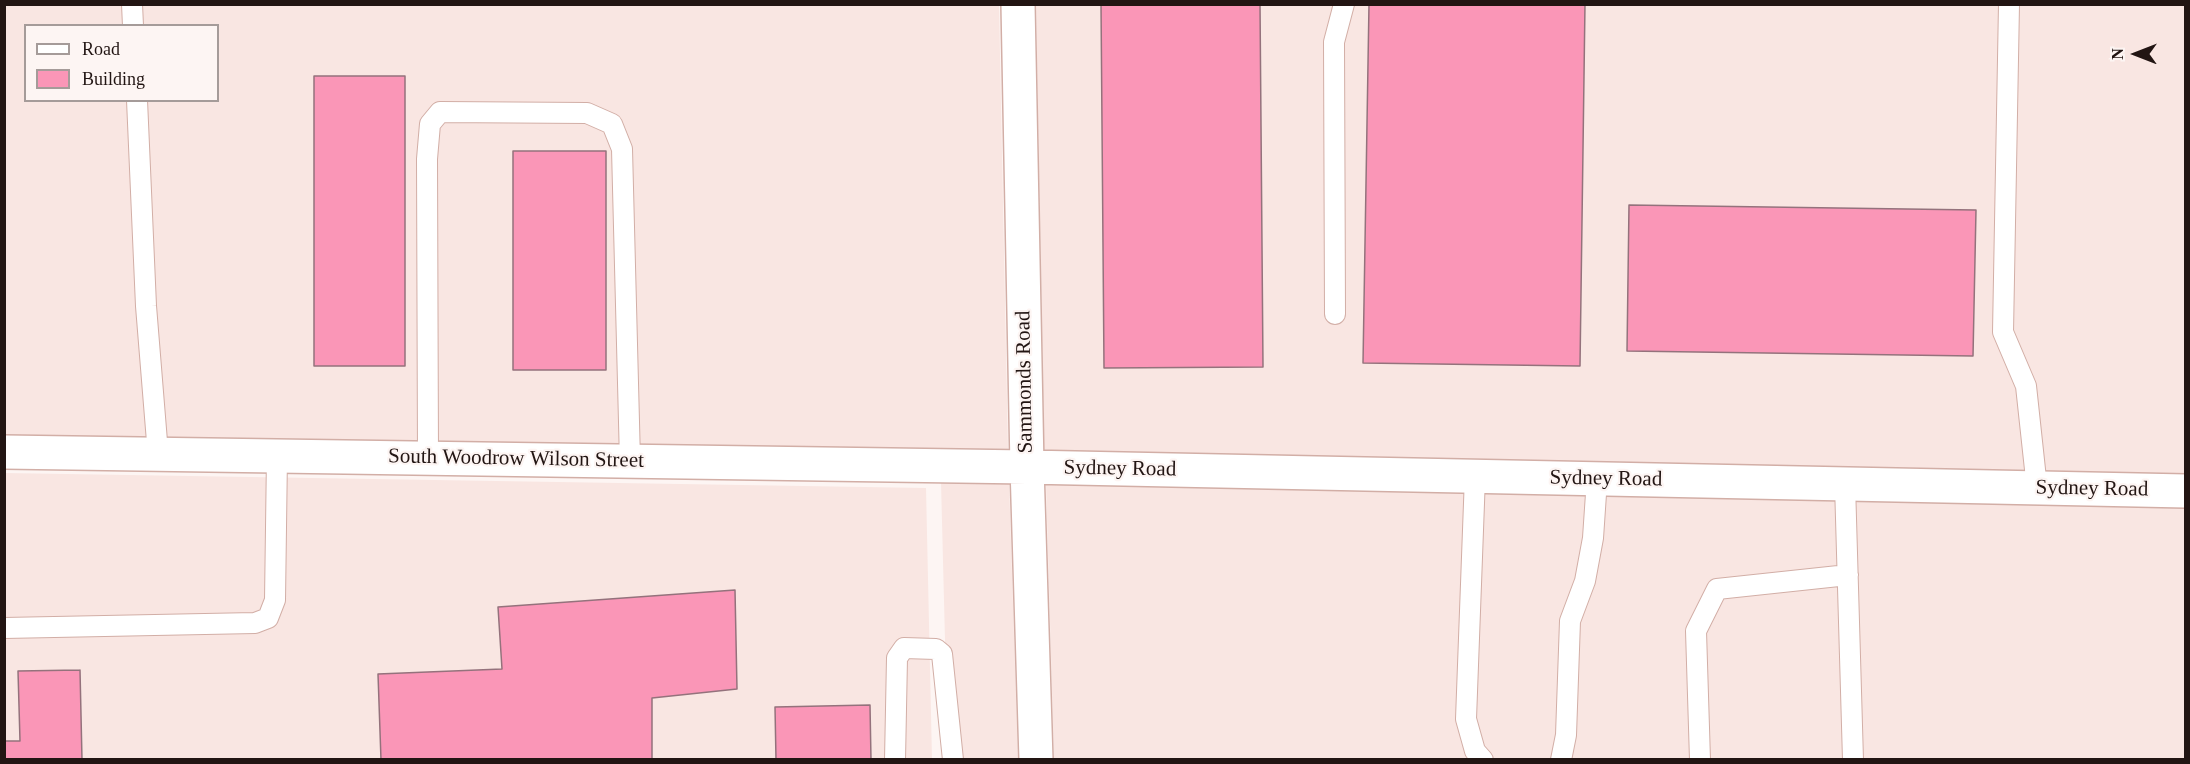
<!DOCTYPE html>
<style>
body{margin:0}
#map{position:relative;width:2190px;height:764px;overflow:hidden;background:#fdf5f3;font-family:"Times New Roman",serif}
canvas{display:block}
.frame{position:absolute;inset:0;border:6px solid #221513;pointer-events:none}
.legend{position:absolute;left:24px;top:24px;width:195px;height:78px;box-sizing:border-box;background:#fdf5f3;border:2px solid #a59b99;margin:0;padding:8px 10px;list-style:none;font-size:18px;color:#221513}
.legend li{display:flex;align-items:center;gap:12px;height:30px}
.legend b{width:30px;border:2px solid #a59b99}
.north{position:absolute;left:2106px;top:24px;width:60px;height:60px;-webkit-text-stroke:4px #fdf5f3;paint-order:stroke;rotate:270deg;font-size:16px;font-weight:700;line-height:24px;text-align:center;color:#221513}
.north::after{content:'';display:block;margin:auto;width:21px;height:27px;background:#221513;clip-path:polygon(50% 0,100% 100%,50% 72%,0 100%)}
</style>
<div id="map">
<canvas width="2190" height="764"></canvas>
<div class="frame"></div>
<ul class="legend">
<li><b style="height:8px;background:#fff"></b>Road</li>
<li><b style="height:16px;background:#fa96b7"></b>Building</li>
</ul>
<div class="north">N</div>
</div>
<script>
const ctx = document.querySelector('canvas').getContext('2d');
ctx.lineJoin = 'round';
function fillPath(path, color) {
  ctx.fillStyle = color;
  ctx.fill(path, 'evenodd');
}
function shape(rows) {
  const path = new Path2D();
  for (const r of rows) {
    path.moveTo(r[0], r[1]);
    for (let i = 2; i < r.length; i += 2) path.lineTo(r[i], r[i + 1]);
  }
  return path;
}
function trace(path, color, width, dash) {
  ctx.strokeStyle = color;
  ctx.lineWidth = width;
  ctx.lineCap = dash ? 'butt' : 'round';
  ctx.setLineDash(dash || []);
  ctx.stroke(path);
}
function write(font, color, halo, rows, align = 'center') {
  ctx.font = font + ' "Times New Roman",serif';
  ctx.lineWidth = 4.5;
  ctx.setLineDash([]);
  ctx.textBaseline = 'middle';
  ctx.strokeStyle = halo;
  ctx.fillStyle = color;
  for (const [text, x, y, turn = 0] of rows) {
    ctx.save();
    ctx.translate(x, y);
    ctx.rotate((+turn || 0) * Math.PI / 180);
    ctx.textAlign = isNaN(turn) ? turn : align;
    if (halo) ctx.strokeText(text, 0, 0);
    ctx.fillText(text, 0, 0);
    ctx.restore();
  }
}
const built = shape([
 [5,5,999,5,1008,450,5,435],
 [26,26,218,26,218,100,26,100],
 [1036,5,2185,5,2185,475,1044,451],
 [5,473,926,488,932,759,5,760],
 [941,482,1009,482,1018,759,948,759],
 [1046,483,2185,508,2185,759,1054,759]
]);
const building = shape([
 [1101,4,1260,4,1263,367,1104,368,1101,4],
 [1369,4,1585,4,1580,366,1363,363,1369,4],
 [314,76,405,76,405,366,314,366,314,76],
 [513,151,606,151,606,370,513,370,513,151],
 [1629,205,1976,210,1973,356,1627,351,1629,205],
 [735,590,737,689,652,698,652,760,381,760,378,674,502,669,498,607,735,590],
 [80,670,82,760,4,760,4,741,20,741,18,671,80,670],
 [870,705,871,760,776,760,775,707,870,705]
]);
const lane = shape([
 [132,4,133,26],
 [2009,4,2003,332,2026,386,2037,488],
 [137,100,146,306,158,454],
 [1335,314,1334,42,1344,4],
 [428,458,427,159,430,124,440,112,587,113,612,124,622,149,630,461],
 [1475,476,1466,719,1475,751,1483,760],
 [1845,484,1853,760],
 [4,628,255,623,268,618,275,600,277,455],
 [895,760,897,658,904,648,936,649,942,654,953,760],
 [1561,760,1566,735,1570,621,1585,581,1593,538,1597,479],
 [1700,760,1696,631,1717,589,1848,575]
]);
const secondary = shape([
 [1018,4,1027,467,1036,760],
 [4,452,1027,467,2186,491]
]);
const streetNames = [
 ["Sammonds Road",1025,382,-91],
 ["South Woodrow Wilson Street",516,459,1],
 ["Sydney Road",1120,469,1],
 ["Sydney Road",1606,479,1],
 ["Sydney Road",2092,489,1]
];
fillPath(built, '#f9e6e2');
fillPath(building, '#fa96b7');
trace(building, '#94727c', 1.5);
trace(lane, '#d2aea6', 22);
trace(secondary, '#d2aea6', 36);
trace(lane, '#fff', 20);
trace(secondary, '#fff', 33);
write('21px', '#221513', '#fdf5f3', streetNames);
</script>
